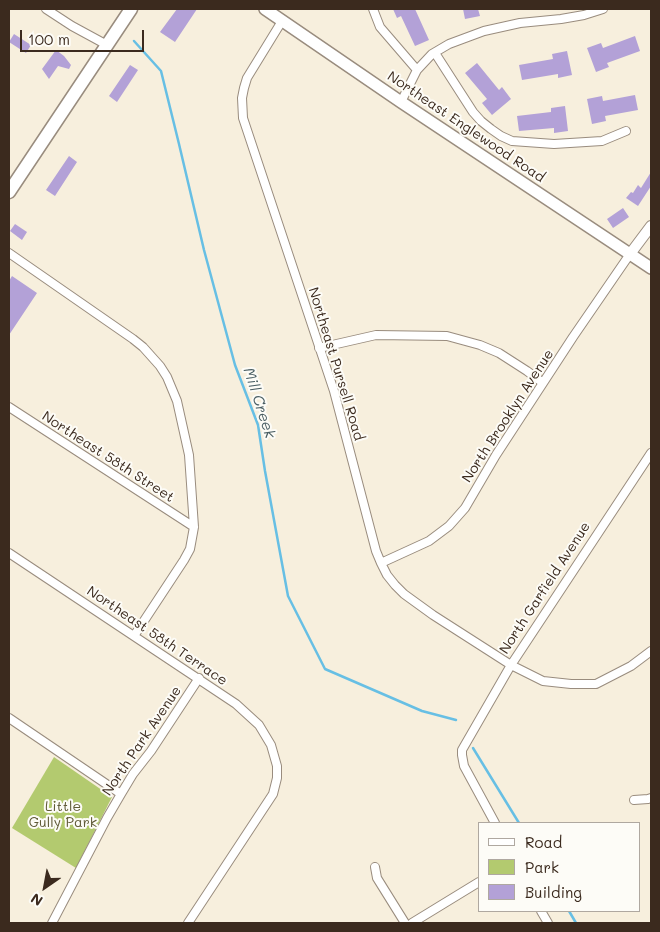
<!DOCTYPE html>
<style>
body{margin:0}
#map{position:relative;width:660px;height:932px;overflow:hidden;background:#f7efdd;font-family:Mali,sans-serif}
canvas{display:block}
.frame{position:absolute;inset:0;border:10px solid #3b2a1e;pointer-events:none}
.legend{position:absolute;left:478px;top:822px;width:162px;height:90px;box-sizing:border-box;background:#fdfcf7;border:1px solid #afa8a0;margin:0;padding:6px 9px;list-style:none;font-size:15px;color:#3b2a1e}
.legend li{display:flex;align-items:center;gap:10px;height:25px}
.legend b{width:25px;border:1px solid #afa8a0}
.north{position:absolute;left:20px;top:862px;width:50px;height:50px;-webkit-text-stroke:4px #fdfcf7;paint-order:stroke;rotate:213deg;font-size:14px;font-weight:700;line-height:20px;text-align:center;color:#3b2a1e}
.north::after{content:'';display:block;margin:auto;width:18px;height:22px;background:#3b2a1e;clip-path:polygon(50% 0,100% 100%,50% 72%,0 100%)}
.scale{position:absolute;left:20px;top:30px;width:124px;height:22px;box-sizing:border-box;border:2px solid #3b2a1e;border-top:0;padding-left:6px;font-size:15px;line-height:18px;white-space:nowrap;color:#3b2a1e;-webkit-text-stroke:4px #fdfcf7;paint-order:stroke}
</style>
<div id="map">
<canvas width="660" height="932"></canvas>
<div class="frame"></div>
<ul class="legend">
<li><b style="height:6px;background:#fff"></b>Road</li>
<li><b style="height:14px;background:#b3ca6f"></b>Park</li>
<li><b style="height:14px;background:#b3a1d7"></b>Building</li>
</ul>
<div class="north">N</div>
<div class="scale">100 m</div>
</div>
<script>
const ctx = document.querySelector('canvas').getContext('2d');
ctx.lineJoin = 'round';
function fillPath(path, color) {
  ctx.fillStyle = color;
  ctx.fill(path, 'evenodd');
}
function shape(rows) {
  const path = new Path2D();
  for (const r of rows) {
    path.moveTo(r[0], r[1]);
    for (let i = 2; i < r.length; i += 2) path.lineTo(r[i], r[i + 1]);
  }
  return path;
}
function trace(path, color, width, dash) {
  ctx.strokeStyle = color;
  ctx.lineWidth = width;
  ctx.lineCap = dash ? 'butt' : 'round';
  ctx.setLineDash(dash || []);
  ctx.stroke(path);
}
function write(font, color, halo, rows, align = 'center') {
  ctx.font = font + ' Mali,sans-serif';
  ctx.lineWidth = 4;
  ctx.setLineDash([]);
  ctx.textBaseline = 'middle';
  ctx.strokeStyle = halo;
  ctx.fillStyle = color;
  for (const [text, x, y, turn = 0] of rows) {
    ctx.save();
    ctx.translate(x, y);
    ctx.rotate((+turn || 0) * Math.PI / 180);
    ctx.textAlign = isNaN(turn) ? turn : align;
    if (halo) ctx.strokeText(text, 0, 0);
    ctx.fillText(text, 0, 0);
    ctx.restore();
  }
}
const green = shape([
 [54,757,112,797,76,868,12,828]
]);
const stream = shape([
 [134,41,161,71,179,144,204,250,235,365,258,425,265,471,288,596,325,669,422,711,456,720],
 [473,748,519,823],
 [569,911,576,923]
]);
const building = shape([
 [177,9,197,9,175,42,160,32],
 [393,9,415,9,429,40,415,46,401,16,397,18],
 [463,9,478,9,480,16,465,19],
 [14,34,31,45,26,53,9,42],
 [635,36,640,51,607,63,609,67,596,72,587,48,601,43,603,48],
 [56,50,64,56,71,65,69,69,58,66,49,79,42,69],
 [567,51,572,75,558,78,558,74,522,80,519,65,553,59,552,54],
 [477,63,499,90,502,87,511,99,492,115,482,103,487,99,465,73],
 [130,65,138,70,117,102,109,96],
 [635,95,638,110,605,116,606,121,592,124,587,99,602,96,603,101],
 [565,106,568,131,554,133,554,128,519,131,517,116,551,112,551,108],
 [69,156,77,162,55,196,46,190],
 [651,172,651,186,638,206,626,198,631,192,633,193,638,185,641,188],
 [623,208,629,217,613,228,607,219],
 [15,224,27,232,22,240,10,231],
 [12,276,37,293,9,335,9,281]
]);
const minor = shape([
 [46,9,72,26,107,45],
 [373,9,380,27,417,70],
 [282,21,247,78,244,88,242,98,243,118,334,391,376,551,381,563,387,575,395,585,404,594,433,615,511,665,543,681,571,684,596,684,631,666,651,651],
 [435,53,473,112,481,121,491,129,501,136,512,141,554,144,602,141,626,131],
 [401,102,417,70,432,54,449,44,484,31,520,23,561,19,584,15,603,9],
 [9,253,133,339,143,347,160,366,167,377,177,401,189,455,194,527,190,549,184,560,134,636],
 [319,348,376,335,447,336,480,345,499,353,527,371,543,383],
 [9,407,194,527],
 [9,553,236,704,259,725,271,745,277,766,277,778,273,794,188,923],
 [381,563,429,541,449,526,465,508,496,455,573,337,630,254],
 [9,718,121,794],
 [634,800,648,799,651,798],
 [495,823,464,766,462,755,462,750,511,665,651,453],
 [375,867,377,878,405,923],
 [541,911,548,923],
 [52,923,107,818,121,794,133,774,151,751,199,678],
 [412,923,479,882]
]);
const tertiary = shape([
 [630,254,651,226]
]);
const secondary = shape([
 [265,9,401,102,651,268]
]);
const primary = shape([
 [9,192,131,9]
]);
const streetNames = [
 ["Northeast Englewood Road",466,127,34],
 ["Northeast Pursell Road",336,364,73],
 ["North Brooklyn Avenue",508,416,-57],
 ["Northeast 58th Street",108,457,33],
 ["North Garfield Avenue",545,588,-57],
 ["Northeast 58th Terrace",157,636,34],
 ["North Park Avenue",142,741,-56]
];
const parkNames = [
 ["Little",63,807],
 ["Gully Park",63,823]
];
const waterNames = [
 ["Mill Creek",259,403,72]
];
fillPath(green, '#b3ca6f');
trace(stream, '#67bfe4', 2.5);
fillPath(building, '#b3a1d7');
trace(minor, '#998c7e', 10);
trace(tertiary, '#998c7e', 12);
trace(secondary, '#998c7e', 14);
trace(primary, '#998c7e', 15);
trace(minor, '#fff', 8);
trace(tertiary, '#fff', 10);
trace(secondary, '#fff', 11);
trace(primary, '#fff', 12);
write('14px', '#3b2a1e', '#fdfcf7', streetNames);
write('14px', '#5f5a36', '#fdfcf7', parkNames);
write('italic 15px', '#4a5e63', '#fdfcf7', waterNames);
</script>
